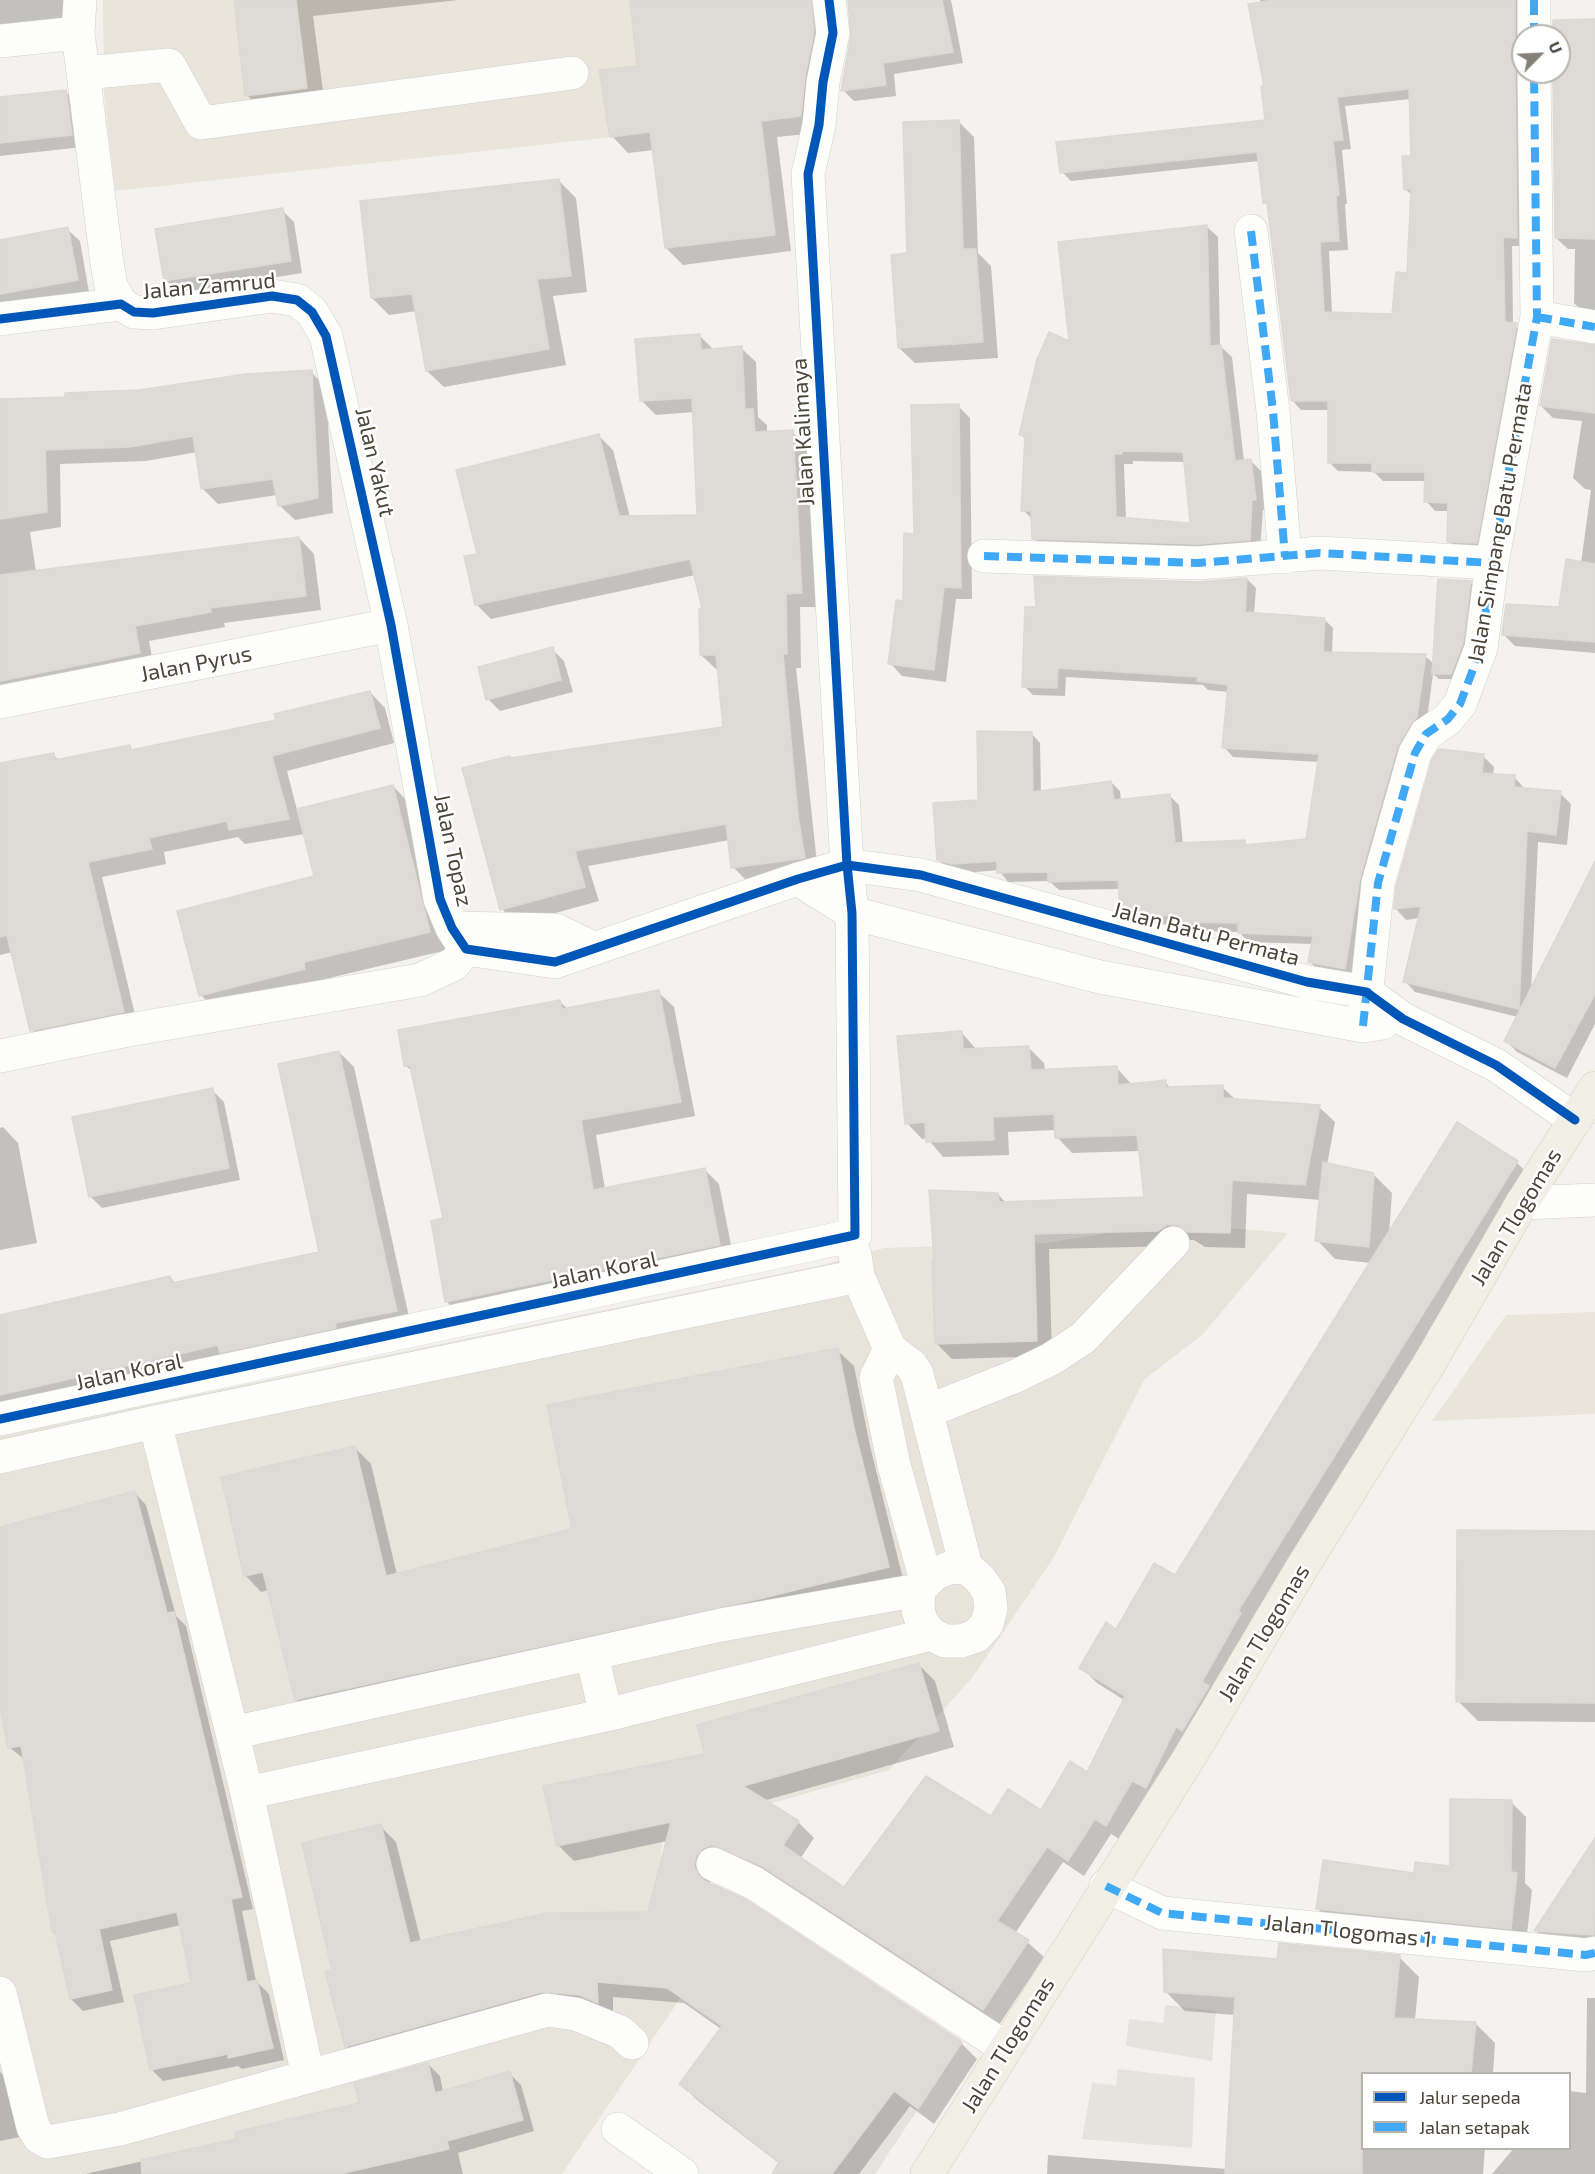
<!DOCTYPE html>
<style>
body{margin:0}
#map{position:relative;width:1595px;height:2174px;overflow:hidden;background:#f4f2ee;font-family:"Exo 2",sans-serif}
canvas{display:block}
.legend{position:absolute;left:1361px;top:2072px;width:210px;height:78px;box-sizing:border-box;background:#fff;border:2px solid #b7b4b0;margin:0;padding:8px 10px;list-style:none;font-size:18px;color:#4b4439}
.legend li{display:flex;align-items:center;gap:12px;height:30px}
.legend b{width:30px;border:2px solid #b7b4b0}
.north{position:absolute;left:1511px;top:24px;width:60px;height:60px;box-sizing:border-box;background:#fff;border:2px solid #b7b4b0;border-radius:50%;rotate:66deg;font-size:16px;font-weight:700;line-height:24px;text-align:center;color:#4b4439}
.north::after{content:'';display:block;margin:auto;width:21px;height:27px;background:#868178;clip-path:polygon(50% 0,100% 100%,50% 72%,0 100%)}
</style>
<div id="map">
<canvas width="1595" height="2174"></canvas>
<ul class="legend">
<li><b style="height:8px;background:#0057b8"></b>Jalur sepeda</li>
<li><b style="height:8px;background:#3fa9f5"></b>Jalan setapak</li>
</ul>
<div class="north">U</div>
</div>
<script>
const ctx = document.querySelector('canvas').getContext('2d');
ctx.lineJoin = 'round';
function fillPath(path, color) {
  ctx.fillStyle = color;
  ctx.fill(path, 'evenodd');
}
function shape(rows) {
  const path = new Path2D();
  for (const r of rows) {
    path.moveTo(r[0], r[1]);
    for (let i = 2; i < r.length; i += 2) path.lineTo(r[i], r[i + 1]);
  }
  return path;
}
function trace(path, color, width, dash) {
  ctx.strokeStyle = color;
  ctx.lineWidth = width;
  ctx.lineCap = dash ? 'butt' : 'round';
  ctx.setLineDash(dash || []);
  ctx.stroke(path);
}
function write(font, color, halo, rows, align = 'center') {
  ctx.font = font + ' "Exo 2",sans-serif';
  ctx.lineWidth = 5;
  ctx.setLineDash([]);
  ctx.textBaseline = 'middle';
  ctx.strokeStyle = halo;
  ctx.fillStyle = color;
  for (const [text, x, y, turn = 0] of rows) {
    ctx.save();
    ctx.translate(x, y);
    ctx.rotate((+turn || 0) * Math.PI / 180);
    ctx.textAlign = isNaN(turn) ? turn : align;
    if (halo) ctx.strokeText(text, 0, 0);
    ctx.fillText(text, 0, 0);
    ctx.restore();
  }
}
const residential = shape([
 [1168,1223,1288,1233,1203,1334,1144,1380,1054,1557,972,1678,889,1770,769,1804,662,1843,658,1896,727,1922,673,2009,562,2174,0,2174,0,1435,818,1266,884,1248,1046,1243]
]);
const education = shape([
 [103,0,744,0,809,47,816,115,115,191,104,94],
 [1595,1312,1595,1414,1432,1421,1506,1315]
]);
const parking = shape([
 [1165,2005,1216,2011,1212,2061,1126,2046,1129,2019,1163,2023],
 [1118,2069,1195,2078,1192,2148,1082,2139,1092,2083,1116,2085],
 [894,2091,918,2109,875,2174,832,2174]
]);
const shadow = shape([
 [0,0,72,0,74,30,0,37],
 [235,0,458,0,313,16,325,106,265,113,247,95],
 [631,0,828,0,817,133,777,137,791,251,683,265,666,248,654,150,628,153,612,136,639,67],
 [856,0,951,0,963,63,894,74,896,96,854,101,843,90,853,36],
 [1260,0,1527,0,1523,36,1526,246,1512,246,1513,324,1525,334,1485,552,1458,550,1449,541,1449,511,1435,511,1426,501,1427,481,1383,481,1374,472,1338,471,1329,462,1330,410,1301,410,1292,400,1269,207,1264,202,1259,161,1071,181,1062,172,1267,121],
 [1411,99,1413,157,1405,189,1412,195,1409,274,1393,315,1332,314,1329,251,1348,250,1345,204,1347,204,1342,150,1351,149,1345,106],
 [1595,21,1595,318,1586,315,1574,303,1575,249,1568,249,1556,238,1554,72,1559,72,1559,36,1553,36,1554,22],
 [66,92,78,104,83,147,0,156,0,100],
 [959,122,974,137,978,253,991,266,998,358,915,363,899,348],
 [559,181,576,198,587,292,553,296,566,365,444,387,427,371,417,311,389,315,372,298],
 [282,210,294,222,302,273,178,293,166,280],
 [1207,227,1218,237,1220,346,1232,357,1244,461,1251,461,1262,472,1266,510,1263,510,1260,550,1045,549,1034,538,1033,520,1023,510,1027,440,1020,434,1071,344],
 [1133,461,1185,462,1192,525,1126,519,1124,464,1133,464],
 [67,229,80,241,89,292,0,308,0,241],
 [700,336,714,350,741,348,756,362,758,417,767,425,767,433,792,432,807,446,816,607,800,607,801,668,796,668,818,872,747,881,733,867,730,840,588,866,599,901,516,924,502,909,511,759,725,728,719,669,716,669,701,655,703,609,695,575,491,619,476,604,479,555,599,436,613,450,630,517,699,517,694,412,656,415,641,400],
 [1595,346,1595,653,1515,646,1503,634,1560,609,1581,563,1591,490,1585,489,1573,478,1582,421,1553,418,1541,406],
 [311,372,326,387,333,513,295,520,279,505,277,495,218,504,203,489,197,452,146,461,60,464,61,527,30,532,36,572,299,538,314,554,321,610,224,623,225,627,149,641,154,668,0,699,0,401,66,399],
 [958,406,970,418,972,599,956,599,946,682,902,676,890,663,905,602,915,535],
 [1247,579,1256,588,1254,614,1324,619,1333,628,1332,654,1425,656,1434,664,1470,582,1476,588,1468,650,1457,679,1439,679,1433,674,1426,727,1354,977,1319,971,1309,961,1313,944,1248,942,1239,932,1192,931,1185,923,1152,925,1131,920,1122,910,1120,889,1059,890,1049,881,1008,882,999,870,963,873,948,869,938,859,1031,733,1040,743,1041,793,1111,782,1120,791,1121,801,1170,796,1179,805,1183,844,1244,842,1249,846,1307,840,1319,762,1233,757,1224,747,1229,692,1208,690,1203,685,1066,677,1065,696,1033,695,1024,686,1037,609,1197,583],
 [552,649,564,661,573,692,500,711,488,699],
 [370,692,385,708,394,743,287,771,297,810,393,786,411,805,447,950,321,980,219,1014,201,995,316,877,305,834,245,844,238,837,164,852,166,864,102,877,138,1027,47,1045,32,1030,13,952,0,955,0,765,53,755,60,761,130,747,134,751,278,721],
 [1483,756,1494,767,1493,775,1514,777,1525,789,1560,793,1571,804,1567,845,1538,842,1531,992,1595,909,1595,1024,1567,1078,1517,1052,1506,1041,1518,1017,1415,992,1405,981,1419,918,1406,920,1396,909,1398,887],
 [658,992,674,1007,695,1116,596,1135,605,1189,704,1169,719,1184,734,1260,461,1317,446,1301,445,1220,413,1072,406,1066,560,1002,568,1009],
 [961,1032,977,1050,1029,1048,1044,1063,1045,1070,1116,1067,1132,1085,1165,1082,1172,1089,1222,1087,1237,1101,1319,1107,1335,1122,1327,1165,1373,1174,1392,1193,1389,1234,1457,1124,1517,1163,1533,1178,1123,1841,1111,1834,1084,1876,1063,1862,1016,1932,1044,1957,999,2025,712,1872,710,1883,961,2043,977,2059,934,2124,910,2106,859,2174,774,2174,780,2164,697,2100,681,2084,721,2029,684,2003,613,1997,613,2017,596,2011,362,2062,346,2046,334,1971,380,1826,396,1842,421,1942,649,1913,667,1841,574,1861,558,1845,707,1755,919,1665,935,1681,954,1747,763,1801,798,1822,814,1838,800,1859,844,1889,991,1818,1041,1812,1088,1774,1124,1700,1097,1683,1081,1667,1176,1577,1371,1263,1335,1259,1317,1240,1321,1200,1247,1194,1245,1248,1205,1247,1194,1240,1183,1240,1174,1246,1049,1249,1052,1356,952,1359,936,1343,998,1194,1007,1204,1146,1198,1140,1151,1072,1153,1057,1137,1056,1130,1008,1132,1009,1155,943,1157,927,1138,922,1139,907,1123],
 [339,1052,354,1067,411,1326,0,1413,0,1316,170,1277,176,1284,321,1254],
 [212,1090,224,1102,240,1180,102,1208,90,1196],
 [3,1127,18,1143,37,1243,0,1250,0,1128],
 [837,1350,854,1366,870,1446,904,1583,313,1716,296,1699,269,1590,261,1592,245,1575,355,1448,371,1464,397,1575,574,1530],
 [134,1492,146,1505,176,1616,186,1626,253,1909,242,1911,256,1981,269,1994,284,2060,242,2069,238,2066,163,2081,151,2069,193,1984,181,1925,110,1941,124,2002,83,2011,71,1999,58,1936,53,1932,24,1759,9,1747,0,1696,0,1528],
 [1595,1532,1595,1722,1478,1721,1458,1701],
 [1511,1802,1526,1817,1525,1883,1532,1890,1526,1943,1334,1924,1318,1909,1415,1875,1452,1867],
 [1595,1841,1595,1953,1556,1950,1536,1931],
 [1399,1957,1419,1977,1415,2020,1475,2023,1495,2043,1493,2074,1362,2074,1362,2148,1485,2148,1483,2174,1047,2174,1048,2155,1227,2169,1235,2015,1185,2011,1165,1991,1279,1960],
 [1587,1998,1595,1998,1595,2174,1492,2174,1514,2148,1570,2148,1570,2091,1586,2093],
 [428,2064,440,2076,443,2092,509,2073,521,2085,534,2131,458,2153,463,2174,85,2174,238,2140,361,2104],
 [0,2072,7,2079,20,2137,0,2141]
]);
const building = shape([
 [234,0,296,0,307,88,245,96,234,0],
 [630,0,811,0,814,32,805,78,801,116,761,121,775,235,665,248,650,132,610,137,599,70,637,66,630,0],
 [848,0,942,0,953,52,883,63,886,85,841,91,851,36,848,0],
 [1274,0,1515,0,1515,37,1523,51,1523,57,1517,63,1515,72,1517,238,1503,237,1505,322,1517,323,1477,543,1447,542,1448,503,1424,502,1425,472,1372,472,1372,463,1328,463,1328,401,1291,401,1267,203,1263,203,1257,152,1060,173,1056,142,1265,120,1261,86,1264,86,1248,4,1274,0],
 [1409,89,1411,156,1402,156,1404,190,1411,189,1407,273,1396,272,1392,314,1324,312,1320,242,1339,241,1336,196,1339,195,1333,141,1343,140,1337,97,1409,89],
 [1595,19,1595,239,1555,238,1553,72,1559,72,1559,36,1553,36,1553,20,1595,19],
 [66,90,72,135,0,143,0,97,66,90],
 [959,120,963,249,976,249,983,342,898,348,891,255,907,253,903,122,959,120],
 [559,179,571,276,537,279,549,349,426,371,412,294,371,298,360,201,559,179],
 [283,208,291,261,164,281,155,229,283,208],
 [1207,225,1210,346,1221,345,1235,461,1251,459,1256,500,1252,500,1250,540,1198,544,1032,539,1031,511,1021,511,1025,436,1019,435,1037,359,1049,332,1069,341,1058,242,1207,225],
 [1122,451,1183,452,1190,523,1116,517,1114,454,1122,454,1122,451],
 [68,227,78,280,0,294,0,240,68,227],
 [700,334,701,350,742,346,745,409,753,409,755,432,793,430,802,593,786,594,787,654,783,654,798,816,805,858,731,868,726,824,575,851,585,887,500,910,462,768,510,756,510,758,723,727,716,655,700,655,699,609,702,608,690,559,475,605,464,556,477,554,456,470,599,434,619,516,697,515,692,398,640,401,635,339,700,334],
 [1552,339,1595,345,1595,413,1540,406,1552,339],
 [312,370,318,498,278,506,273,479,201,489,193,436,130,447,45,450,47,512,0,519,0,399,65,397,65,393,139,390,246,374,312,370],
 [959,404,961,588,944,587,934,670,888,664,896,600,903,601,904,533,914,534,911,405,959,404],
 [299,537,306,596,210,608,211,612,135,626,140,653,0,681,0,575,299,537],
 [1566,559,1595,564,1595,642,1502,635,1506,604,1559,607,1566,559],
 [1034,576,1197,582,1247,578,1245,612,1325,618,1323,652,1426,654,1417,717,1410,725,1397,748,1360,878,1345,969,1308,962,1313,936,1238,933,1238,923,1181,922,1181,915,1142,917,1120,911,1118,880,1048,882,1048,872,997,873,997,861,952,864,937,860,933,803,978,800,977,731,1032,732,1033,792,1111,781,1114,800,1170,794,1175,843,1245,840,1245,845,1306,839,1319,754,1222,748,1228,685,1197,681,1198,677,1058,668,1057,688,1022,687,1025,607,1036,607,1034,576],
 [1438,579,1471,581,1463,643,1451,674,1432,674,1438,579],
 [553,647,561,680,486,700,478,667,553,647],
 [370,691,380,728,272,756,289,819,229,830,227,821,149,838,152,849,88,862,124,1012,30,1031,7,935,0,937,0,763,54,753,55,760,130,745,131,750,276,720,274,714,370,691],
 [1439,749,1484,754,1482,773,1515,775,1514,787,1561,791,1556,835,1527,831,1519,1009,1403,982,1421,906,1394,909,1396,887,1432,760,1439,749],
 [393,785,430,932,304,962,305,969,199,996,177,911,314,876,297,809,393,785],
 [1595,861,1595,994,1555,1068,1504,1041,1595,861],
 [659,990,681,1102,581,1120,593,1190,705,1168,720,1245,445,1302,431,1221,443,1218,410,1066,404,1066,398,1030,560,1000,562,1009,659,990],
 [962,1031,963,1049,1029,1046,1031,1070,1117,1066,1118,1085,1166,1080,1166,1087,1223,1085,1223,1098,1320,1105,1305,1185,1232,1180,1230,1233,1188,1232,1177,1225,1167,1225,1158,1231,1034,1234,1037,1341,935,1344,932,1261,934,1261,929,1190,998,1193,999,1202,1144,1197,1137,1135,1055,1138,1054,1114,993,1117,994,1140,926,1142,925,1122,905,1124,897,1036,962,1031],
 [339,1051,397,1311,335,1323,336,1328,220,1353,218,1345,0,1395,0,1315,170,1276,172,1283,319,1252,278,1064,339,1051],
 [213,1088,229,1168,89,1197,72,1117,213,1088],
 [1457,1122,1518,1161,1238,1611,1241,1613,1202,1682,1209,1686,1182,1731,1176,1727,1146,1788,1132,1781,1106,1826,1095,1819,1068,1861,1047,1847,997,1921,1029,1940,983,2010,762,1866,712,1845,703,1848,696,1856,694,1866,698,1875,705,1881,745,1899,962,2042,918,2109,894,2091,832,2174,772,2174,779,2162,679,2084,722,2026,667,1988,597,1982,598,2003,579,1995,542,1992,345,2047,325,1971,332,1970,302,1843,381,1824,410,1943,547,1913,648,1912,671,1822,557,1846,543,1786,705,1754,697,1725,919,1663,939,1731,743,1786,799,1821,783,1845,844,1887,926,1776,991,1816,1008,1789,1041,1810,1070,1761,1087,1772,1125,1696,1079,1668,1106,1622,1116,1629,1154,1563,1175,1575,1457,1122],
 [1323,1162,1374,1173,1369,1247,1315,1241,1323,1162],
 [838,1348,854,1428,889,1567,759,1599,295,1700,263,1572,244,1576,221,1477,355,1446,386,1576,572,1529,547,1405,838,1348],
 [135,1491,167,1613,174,1612,242,1897,231,1899,247,1982,257,1980,273,2048,228,2058,228,2054,150,2070,134,1995,191,1983,177,1912,99,1929,112,1990,70,1999,55,1932,52,1932,21,1746,8,1748,0,1706,0,1527,135,1491],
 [1457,1530,1595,1531,1595,1703,1456,1702,1457,1530],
 [1450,1799,1512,1800,1511,1872,1517,1873,1511,1929,1316,1909,1323,1860,1414,1873,1415,1862,1450,1866,1450,1799],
 [1595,1838,1594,1935,1534,1931,1595,1838],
 [1279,1943,1400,1955,1394,2018,1476,2022,1471,2073,1362,2073,1362,2174,1225,2174,1235,1997,1164,1992,1163,1949,1277,1959,1279,1943],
 [428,2063,435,2093,510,2071,523,2120,447,2141,449,2149,340,2174,142,2174,141,2160,236,2139,235,2132,359,2103,354,2083,428,2063]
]);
const minor = shape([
 [80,0,78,33,107,263,111,286,121,304],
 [1534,0,1534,36],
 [0,41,78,33],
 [84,73,169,65,201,123,572,73],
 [1251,231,1273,411,1285,557],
 [1537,317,1595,327],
 [0,319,121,304,134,312,153,313,272,296,297,300,312,312,326,336,391,625,440,899,452,928,466,949,555,962,798,879,847,865,921,875,1307,982,1366,992,1403,1019,1496,1065,1575,1120],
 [984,556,1198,563,1320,553,1492,563],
 [0,702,391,625],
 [798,879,852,913,1100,977,1363,1026,1383,1023],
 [452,928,556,930,593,948],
 [1363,1026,1378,883,1415,753,1426,734,1448,719,1460,704,1481,648,1492,563,1537,317,1534,72],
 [0,1056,123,1031,420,980,454,964,466,949,472,930],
 [1522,1203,1595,1200],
 [855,1255,858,1276,890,1349,911,1365,917,1374,966,1567],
 [890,1349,876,1378,894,1465,926,1580],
 [928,1411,1016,1376,1051,1359,1083,1338,1173,1243],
 [0,1419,855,1235,852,913,847,865,808,174,819,125,823,82,833,33,829,0],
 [155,1422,247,1793,308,2076],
 [0,1457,155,1422,858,1276],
 [966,1567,980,1579,989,1592,991,1608,987,1624,976,1636,961,1641,945,1641,931,1634,922,1623,918,1610,919,1590,934,1574,949,1568,966,1567],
 [592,1655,606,1715],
 [232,1733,721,1625,919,1590],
 [247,1793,606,1715,931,1634],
 [713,1864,754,1883,1006,2048],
 [1106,1886,1162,1913,1586,1955,1595,1953],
 [0,1993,33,2127,39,2137,48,2142,120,2129,547,2010,576,2014,620,2032,632,2043],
 [618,2129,682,2174]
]);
const major = shape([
 [927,2174,1189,1758,1303,1566,1429,1364,1522,1203,1595,1088]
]);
const quiet = shape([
 [1534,0,1534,36],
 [1251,231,1273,411,1285,557],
 [1537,317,1595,327],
 [984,556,1198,563,1320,553,1492,563],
 [1363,1026,1378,883,1415,753,1426,734,1448,719,1460,704,1481,648,1492,563,1537,317,1534,72],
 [1106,1886,1162,1913,1586,1955,1595,1953]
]);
const cycleway = shape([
 [0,319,121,304,134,312,153,313,272,296,297,300,312,312,326,336,391,625,440,899,452,928,466,949,555,962,798,879,847,865,921,875,1307,982,1366,992,1403,1019,1496,1065,1575,1120],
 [0,1419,855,1235,852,913,847,865,808,174,819,125,823,82,833,33,829,0]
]);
const streetNames = [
 ["Jalan Zamrud",209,286,-5],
 ["Jalan Kalimaya",803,432,-93],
 ["Jalan Yakut",375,462,77],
 ["Jalan Simpang Batu Permata",1500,523,-80],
 ["Jalan Pyrus",196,664,-11],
 ["Jalan Topaz",453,850,78],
 ["Jalan Batu Permata",1206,934,15],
 ["Jalan Tlogomas",1516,1217,-59],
 ["Jalan Koral",604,1270,-12],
 ["Jalan Koral",129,1372,-12],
 ["Jalan Tlogomas",1264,1633,-59],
 ["Jalan Tlogomas 1",1348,1931,6],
 ["Jalan Tlogomas",1008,2045,-58]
];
fillPath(residential, '#e7e4dc');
fillPath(education, '#eae5da');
fillPath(parking, '#e6e3df');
fillPath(shadow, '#0003');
fillPath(building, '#dedbd6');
trace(building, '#dcd9d4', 1.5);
trace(minor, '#d2d0cb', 34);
trace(major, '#d6cebb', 34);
trace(minor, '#fdfdfc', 33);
trace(major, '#f2efe6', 33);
trace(quiet, '#3fa9f5', 8, [15, 8]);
trace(cycleway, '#0057b8', 9);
write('22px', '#4b4439', '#fff', streetNames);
</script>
